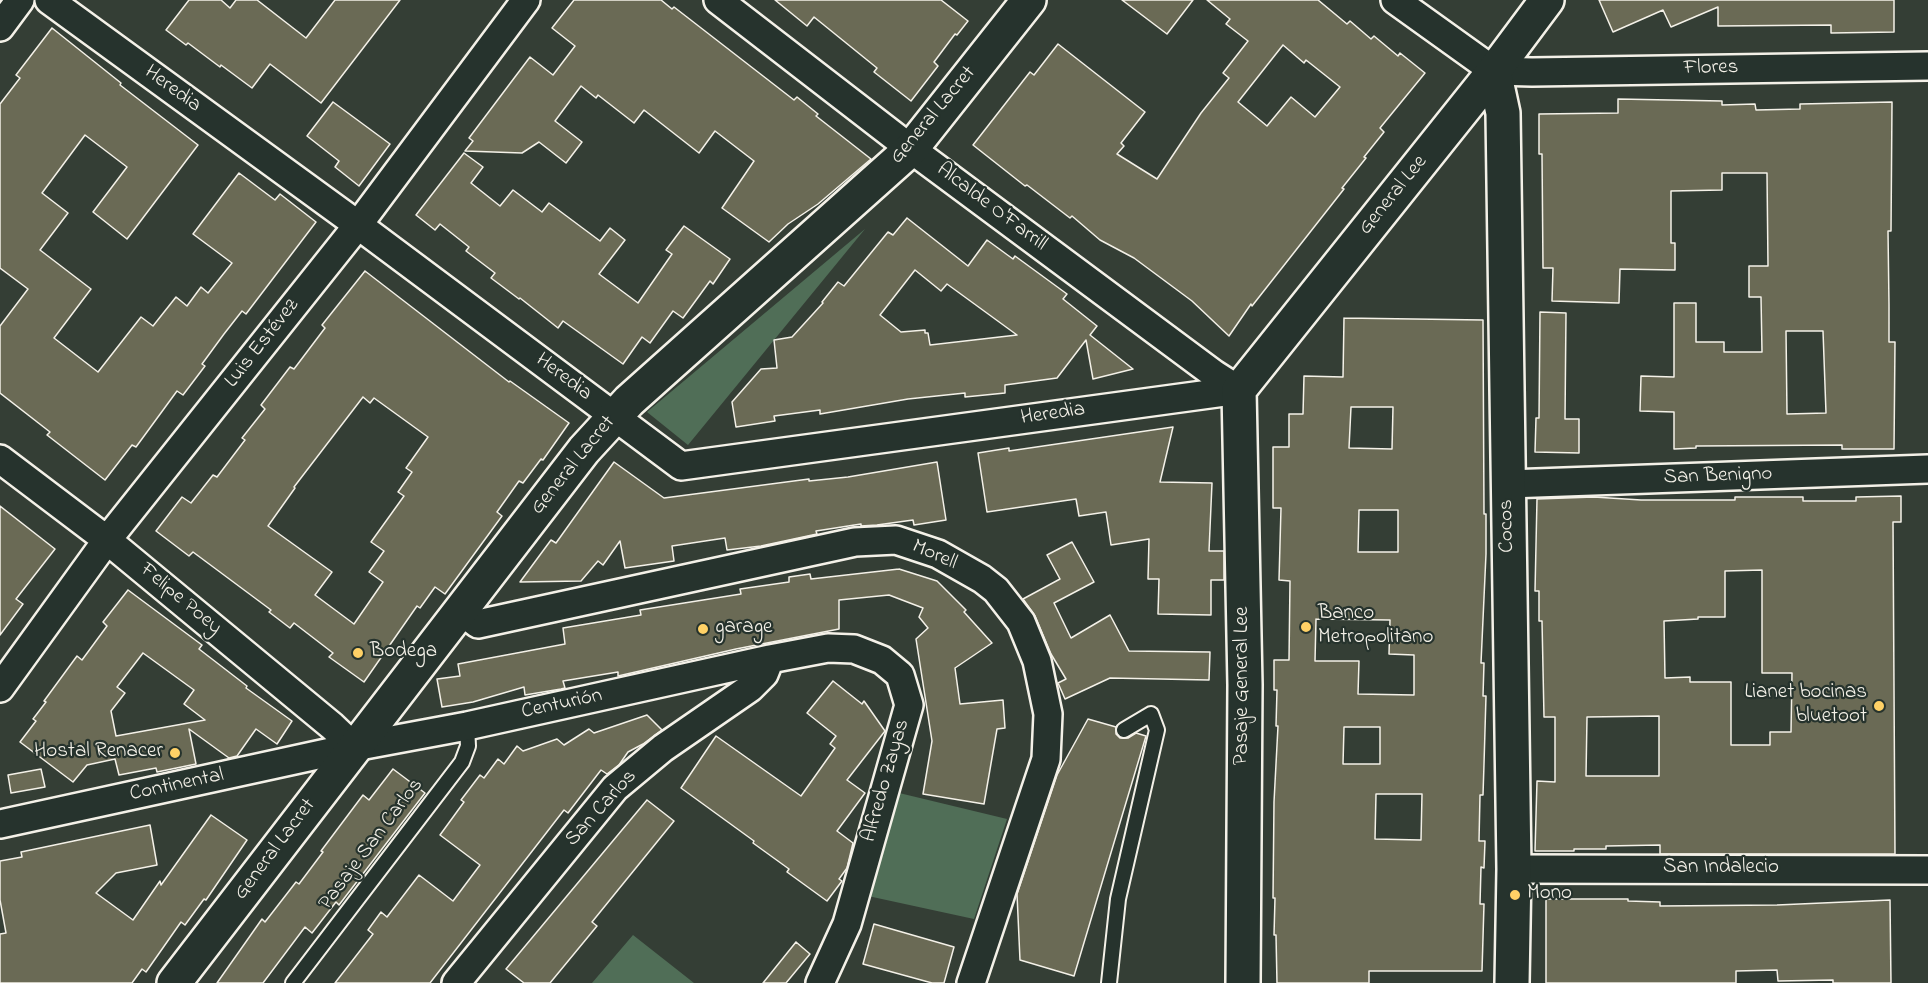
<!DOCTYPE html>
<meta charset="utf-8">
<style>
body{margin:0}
canvas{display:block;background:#343e35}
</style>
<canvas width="1928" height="983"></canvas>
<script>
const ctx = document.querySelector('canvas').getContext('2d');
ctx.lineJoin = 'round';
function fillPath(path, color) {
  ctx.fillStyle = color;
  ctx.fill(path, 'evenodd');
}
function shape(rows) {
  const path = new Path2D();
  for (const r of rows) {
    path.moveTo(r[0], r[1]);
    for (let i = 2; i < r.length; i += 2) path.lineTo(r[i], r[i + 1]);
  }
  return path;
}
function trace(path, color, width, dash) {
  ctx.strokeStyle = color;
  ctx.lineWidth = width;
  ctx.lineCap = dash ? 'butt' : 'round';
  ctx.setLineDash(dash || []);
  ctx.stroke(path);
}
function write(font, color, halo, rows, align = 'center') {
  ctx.font = font + ' "Indie Flower",sans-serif';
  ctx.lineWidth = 4.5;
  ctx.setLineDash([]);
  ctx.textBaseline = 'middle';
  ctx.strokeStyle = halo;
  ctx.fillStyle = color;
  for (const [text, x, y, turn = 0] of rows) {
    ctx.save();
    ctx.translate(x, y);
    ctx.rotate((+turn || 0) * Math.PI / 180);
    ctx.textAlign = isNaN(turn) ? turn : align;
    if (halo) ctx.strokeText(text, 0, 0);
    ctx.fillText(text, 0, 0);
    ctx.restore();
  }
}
const green = shape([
 [865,229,688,445,647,412],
 [895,792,1007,819,974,919,868,896],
 [633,935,694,983,592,983]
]);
const building = shape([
 [189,0,221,0,230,8,236,0,257,0,306,38,335,0,400,0,321,103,270,64,252,88,221,65,220,67,188,43,186,45,166,30,189,0],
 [574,0,661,0,672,9,674,7,794,100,797,97,818,114,816,116,871,159,818,204,788,224,769,242,722,208,754,161,715,131,699,153,644,110,634,123,598,95,596,98,581,86,555,121,582,142,566,163,539,142,522,153,465,151,473,141,469,138,530,57,553,75,575,46,552,28,574,0],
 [775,0,941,0,968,21,957,35,955,34,934,62,938,66,911,101,874,72,877,68,814,17,807,26,775,0],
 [1122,0,1193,0,1167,34,1122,0],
 [1207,0,1318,0,1347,24,1350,21,1371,39,1374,36,1398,56,1400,53,1425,73,1380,128,1384,132,1364,157,1366,158,1342,188,1344,189,1252,306,1251,304,1229,336,1192,301,1134,258,1100,240,1072,216,1070,218,1027,185,1025,186,973,145,1030,72,1034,75,1058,44,1145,112,1121,143,1124,146,1117,154,1157,179,1201,113,1229,78,1223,73,1248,41,1226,24,1230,19,1207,0],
 [1283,45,1304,63,1306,60,1340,87,1315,117,1291,97,1267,126,1238,102,1283,45],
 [1599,0,1894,0,1894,32,1831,33,1831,25,1718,26,1718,7,1671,27,1663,10,1613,32,1599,0],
 [52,28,121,83,120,85,198,145,127,239,93,212,127,167,85,135,42,193,68,213,40,250,91,289,54,338,98,372,141,317,153,326,176,297,187,306,201,287,208,293,232,263,193,234,239,173,275,200,280,194,316,222,246,314,242,311,224,334,202,364,205,366,183,395,177,391,136,447,132,445,105,480,47,435,50,432,0,393,0,326,28,289,0,268,0,104,20,78,16,75,52,28],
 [1618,99,1722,101,1722,105,1755,104,1756,110,1800,109,1800,104,1892,102,1891,231,1888,231,1889,305,1889,342,1895,342,1894,449,1842,449,1842,445,1696,446,1696,448,1674,449,1674,412,1640,411,1641,376,1674,377,1674,303,1696,303,1696,342,1724,342,1724,352,1762,352,1761,297,1749,297,1749,266,1768,266,1767,173,1722,173,1722,190,1671,191,1671,243,1675,243,1675,270,1620,269,1619,303,1552,301,1553,268,1543,268,1542,154,1539,154,1539,114,1618,113,1618,99],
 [1786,331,1823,331,1826,413,1787,414,1786,331],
 [333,102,390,144,359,186,335,167,339,161,307,136,333,102],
 [464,153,483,167,471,183,500,206,513,190,542,212,549,203,600,241,610,228,625,240,599,274,638,303,672,254,666,250,684,226,730,259,713,284,710,281,683,318,673,311,650,343,642,337,623,364,563,321,558,328,520,298,519,299,491,278,495,273,466,251,469,247,440,224,435,230,416,215,464,153],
 [907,218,968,266,987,240,1013,259,1015,256,1067,294,1063,299,1097,326,1090,335,1133,369,1093,379,1086,340,1057,378,1005,385,1005,393,965,397,965,393,908,399,820,414,820,410,774,416,775,421,736,427,732,402,761,369,777,368,774,340,792,337,823,303,822,302,838,282,844,286,888,232,893,235,907,218],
 [915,270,941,291,947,284,1017,335,930,345,928,333,925,333,925,330,901,332,880,315,915,270],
 [365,271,509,382,510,381,569,423,543,460,541,459,523,483,519,481,497,512,502,516,445,594,435,587,420,608,417,606,364,682,329,657,333,653,294,623,290,628,269,612,271,610,193,552,189,556,156,531,182,497,191,503,213,475,217,477,245,440,242,438,265,409,261,405,290,367,294,369,325,328,322,325,365,271],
 [363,397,370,403,374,398,428,437,406,468,412,472,398,492,404,496,371,542,384,551,369,572,383,582,354,624,315,595,332,572,268,526,295,488,294,487,363,397],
 [1540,312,1566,313,1565,419,1579,419,1579,453,1535,452,1536,418,1539,418,1540,312],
 [1344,318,1483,320,1484,514,1486,514,1486,554,1481,663,1484,663,1483,696,1486,696,1484,764,1483,795,1480,795,1479,841,1485,841,1484,868,1481,867,1480,904,1484,904,1482,971,1369,971,1369,983,1277,983,1276,935,1274,935,1275,898,1273,898,1274,802,1278,726,1276,726,1277,690,1274,690,1274,660,1289,660,1290,581,1279,580,1281,508,1273,508,1273,447,1289,447,1289,414,1303,414,1304,376,1343,377,1344,318],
 [1351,407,1393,407,1392,449,1349,448,1351,407],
 [1359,510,1398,510,1398,552,1358,552,1359,510],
 [1316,619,1390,620,1389,654,1414,655,1414,695,1358,694,1359,661,1315,661,1316,619],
 [1344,727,1380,727,1380,764,1343,764,1344,727],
 [1376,794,1422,794,1421,840,1375,839,1376,794],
 [1173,427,1160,482,1212,483,1209,551,1224,551,1224,580,1211,580,1211,615,1158,614,1159,579,1148,579,1149,539,1111,545,1106,512,1079,516,1076,499,987,512,978,453,1009,448,1009,451,1173,427],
 [614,462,664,498,809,479,809,481,848,477,937,462,946,520,914,525,913,520,877,525,861,526,861,524,816,531,817,534,761,546,727,550,725,538,672,546,674,561,625,568,620,541,603,565,598,561,581,581,520,582,551,540,556,543,614,462],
 [1901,496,1901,522,1893,522,1895,854,1660,854,1660,845,1606,846,1606,849,1574,849,1574,851,1535,851,1537,781,1555,782,1555,717,1544,717,1542,621,1539,621,1539,591,1535,591,1537,499,1594,497,1641,500,1735,500,1735,497,1803,497,1803,501,1856,501,1856,497,1901,496],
 [1762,570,1762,673,1792,673,1791,732,1770,732,1770,745,1731,745,1731,682,1690,682,1690,677,1665,678,1664,621,1698,619,1698,617,1725,617,1725,571,1762,570],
 [1659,716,1659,776,1586,776,1587,717,1659,716],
 [0,506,55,549,16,599,23,604,0,635,0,506],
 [1072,542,1094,582,1054,603,1071,638,1110,615,1129,651,1210,652,1209,680,1110,678,1065,699,1058,683,1066,679,1051,654,1035,616,1023,599,1060,579,1047,555,1072,542],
 [899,569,937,581,966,610,964,612,992,643,955,668,960,704,1003,700,1005,728,997,729,984,804,923,794,932,741,916,639,928,628,919,617,923,608,889,595,839,600,839,629,736,649,618,676,618,672,563,681,565,688,561,689,525,695,524,687,473,702,442,707,437,679,460,676,458,664,565,644,563,628,641,615,640,610,741,594,740,589,789,582,789,577,810,574,811,579,899,569],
 [128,590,202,645,199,649,247,686,246,688,292,721,277,744,256,729,237,756,229,758,189,729,196,764,157,772,156,768,119,775,115,759,87,765,73,782,20,742,36,721,33,719,46,702,44,701,77,656,82,660,107,626,103,622,128,590],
 [143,653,194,690,184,704,205,720,116,736,111,711,125,693,117,687,143,653],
 [833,681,862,704,864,701,885,731,847,780,865,793,837,831,853,843,847,868,839,879,842,881,827,901,787,872,789,869,753,843,754,841,681,788,716,736,801,796,835,748,830,744,836,736,807,713,833,681],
 [647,715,662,730,643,744,628,752,619,765,607,774,601,770,568,813,564,810,430,983,335,983,373,934,368,930,381,912,387,917,419,875,453,901,480,865,440,835,464,802,461,800,480,775,484,778,498,759,504,764,517,746,523,751,557,739,564,745,589,729,594,733,647,715],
 [1088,719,1116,727,1116,734,1120,738,1128,738,1136,733,1146,736,1074,976,1020,960,1017,894,1057,775,1088,719],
 [41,769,45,787,11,793,8,775,41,769],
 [393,769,425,793,339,905,336,902,312,933,305,927,263,983,217,983,262,919,265,922,296,882,299,884,323,852,321,851,363,795,369,800,393,769],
 [647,800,674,821,592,922,597,926,550,983,524,983,506,969,647,800],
 [211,815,247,840,206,900,204,899,185,925,181,922,146,972,142,969,132,983,0,983,0,934,6,933,0,900,0,861,22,857,21,852,150,825,157,865,116,873,96,893,133,920,160,881,161,885,211,815],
 [1546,899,1628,899,1628,901,1660,902,1660,906,1777,905,1890,900,1891,983,1833,983,1833,980,1778,981,1777,970,1736,971,1736,983,1546,983,1546,899],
 [874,924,954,947,944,983,932,983,863,964,874,924],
 [796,942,810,954,786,983,763,983,796,942]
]);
const service = shape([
 [293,983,462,762,468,746,467,726],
 [1109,983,1118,899,1157,730,1151,714,1124,730]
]);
const minor = shape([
 [49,0,358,225,681,466,1239,390],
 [718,0,911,149,1214,374,1239,390],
 [1395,0,1494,71,1532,72,1928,66],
 [0,27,20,0],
 [0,459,107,540,332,726,354,747],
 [1508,484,1928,469],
 [461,611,478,624,855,542,896,540,938,554,982,579,996,590,1021,622,1037,661,1048,714,1046,759,971,983],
 [0,688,107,540,358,225,526,0],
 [0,824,354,747,467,726,770,659,828,648,854,649,882,660,900,675,909,705,847,924,820,983],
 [1514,869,1928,870],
 [456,983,615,788,663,748,750,688,764,674,770,659]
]);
const tertiary = shape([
 [1494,71,1503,113,1514,869,1512,983],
 [1243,983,1245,685,1239,390,1494,71,1547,0]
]);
const secondary = shape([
 [174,983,584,450,629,401,911,149,1029,0]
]);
const markers = [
 [1306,627,6,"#ffd166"],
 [703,629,6,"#ffd166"],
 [358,653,6,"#ffd166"],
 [1879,706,6,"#ffd166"],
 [175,753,6,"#ffd166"],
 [1515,895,6,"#ffd166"]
];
const streetNames = [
 ["Flores",1711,69,-1],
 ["Heredia",172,90,36],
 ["General Lacret",934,116,-50],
 ["General Lee",1394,196,-51],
 ["Alcalde O'Farrill",991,208,37],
 ["Luis Estévez",263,344,-52],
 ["Heredia",563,378,37],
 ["Heredia",1053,415,-8],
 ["General Lacret",574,466,-51],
 ["San Benigno",1718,477,-2],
 ["Cocos",1508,526,-91],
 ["Morell",934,556,24],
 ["Felipe Poey",180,600,40],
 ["Pasaje General Lee",1244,686,-90],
 ["Centurión",562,705,-12],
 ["Alfredo Zayas",887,781,-74],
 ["Continental",177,786,-12],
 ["San Carlos",602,809,-48],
 ["Pasaje San Carlos",372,845,-53],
 ["General Lacret",276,850,-53],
 ["San Indalecio",1721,869]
];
const poiNames = [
 ["Banco",1318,615],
 ["Metropolitano",1318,639],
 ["garage",715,629],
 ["Bodega",370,653],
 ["Lianet bocinas",1867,694,"right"],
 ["bluetoot",1867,718,"right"],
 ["Hostal Renacer",163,753,"right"],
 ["Mono",1527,895]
];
fillPath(green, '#506e57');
fillPath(building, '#6a6a55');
trace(building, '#f4f1e8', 1.5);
trace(service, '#f4f1e8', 18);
trace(minor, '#f4f1e8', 32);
trace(tertiary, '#f4f1e8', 38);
trace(secondary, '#f4f1e8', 38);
trace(service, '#26332d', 14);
trace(minor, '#26332d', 27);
trace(tertiary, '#26332d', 33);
trace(secondary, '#26332d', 33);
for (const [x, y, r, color] of markers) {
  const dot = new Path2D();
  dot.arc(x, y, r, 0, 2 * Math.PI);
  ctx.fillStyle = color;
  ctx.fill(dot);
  trace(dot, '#26332d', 2);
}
write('21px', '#f4f1e8', '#26332d', streetNames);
write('21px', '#f4f1e8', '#26332d', poiNames, 'left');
</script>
